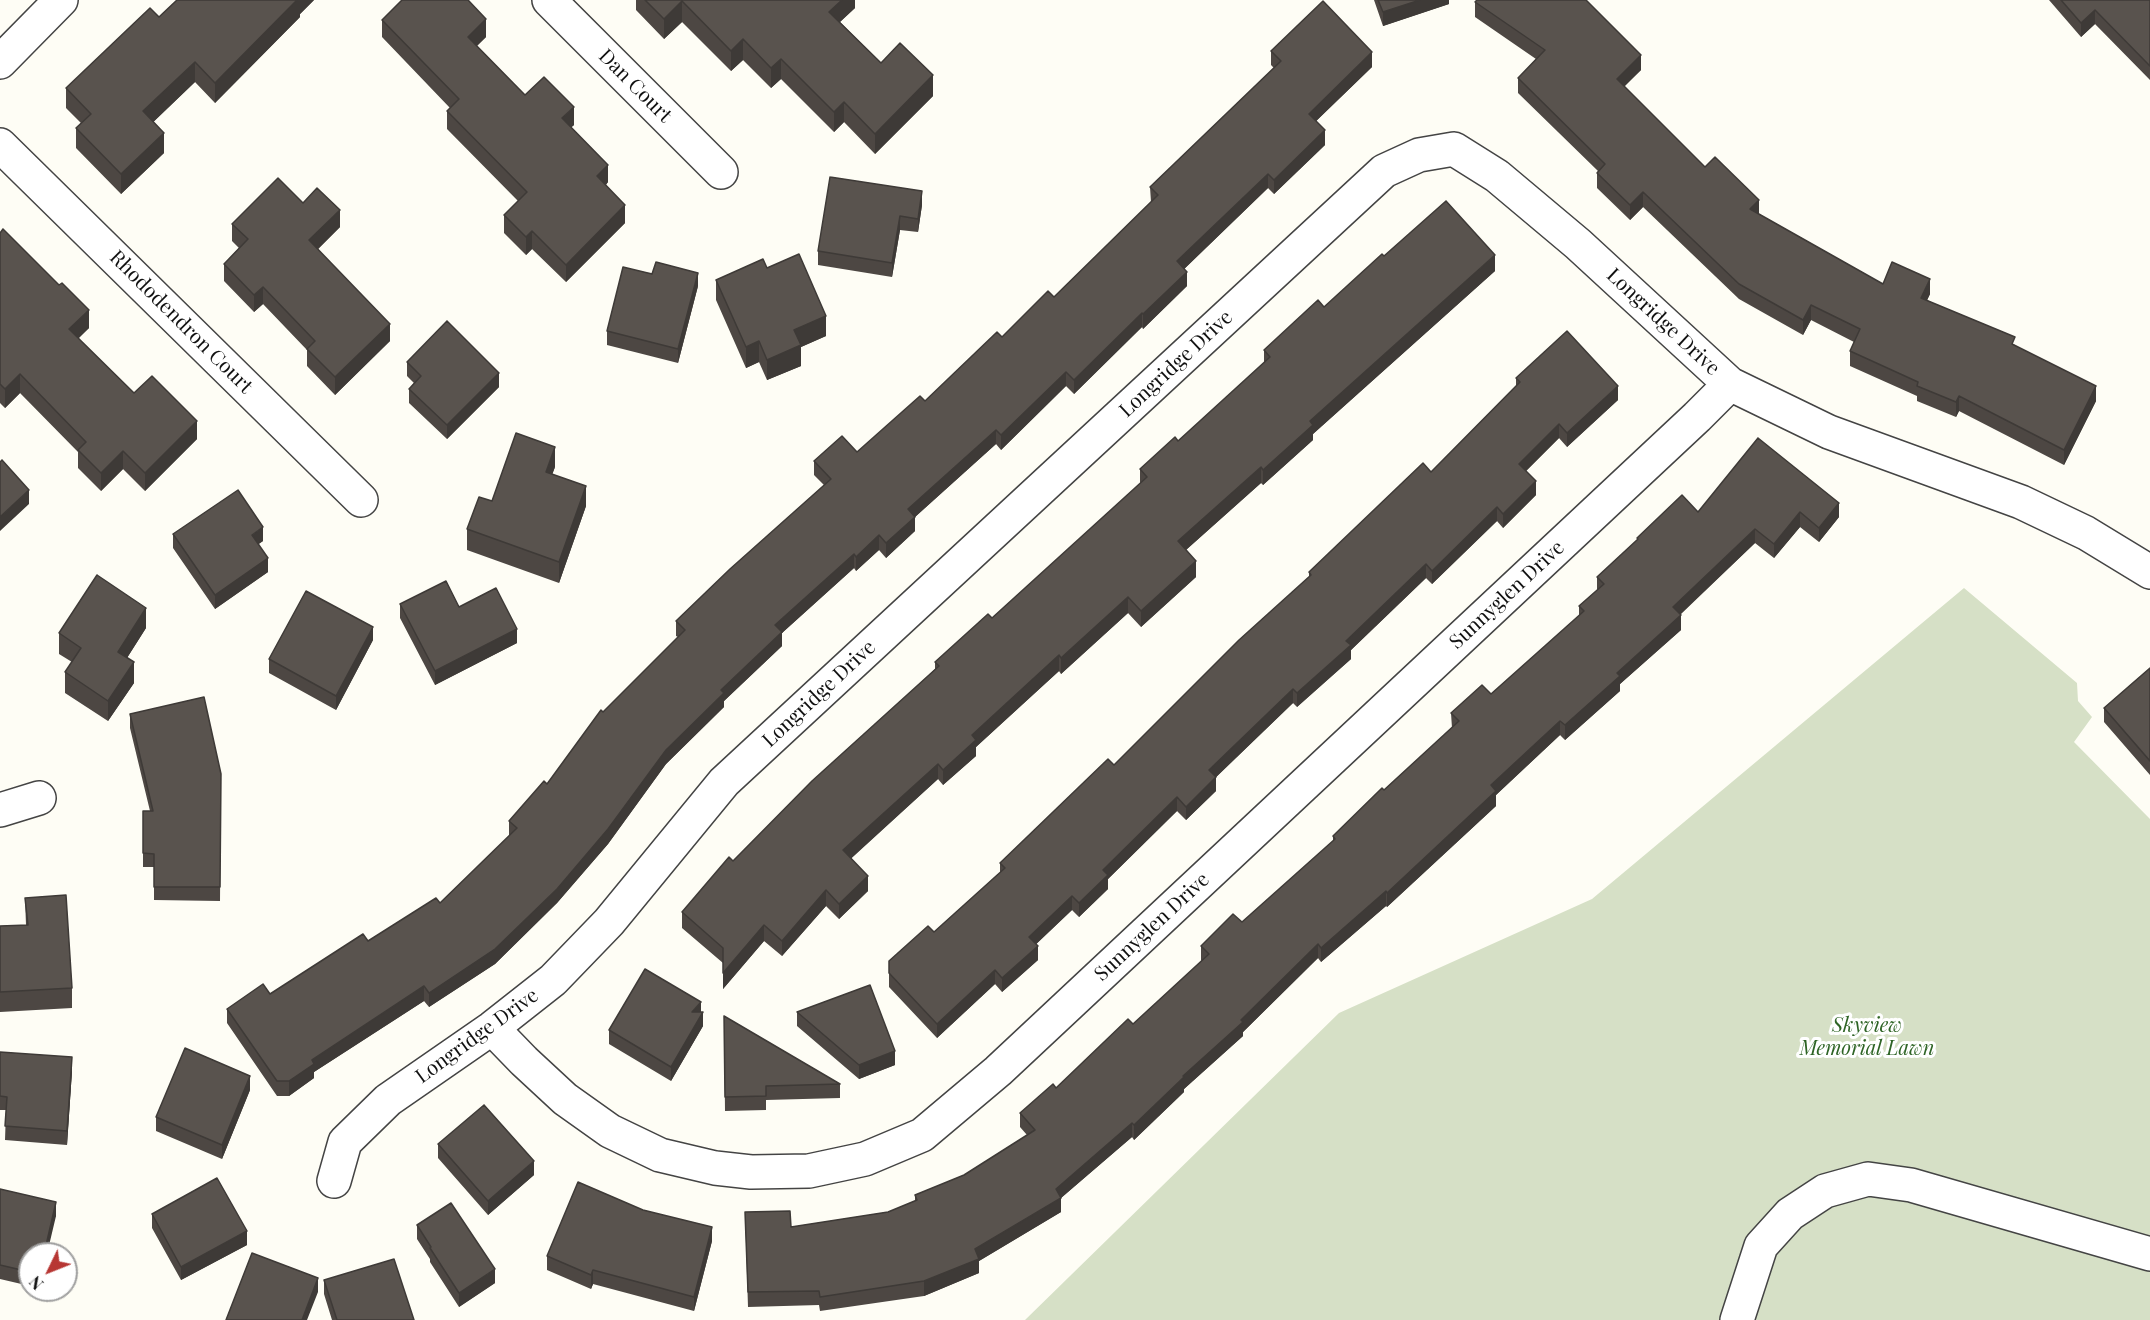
<!DOCTYPE html>
<style>
body{margin:0}
#map{position:relative;width:2150px;height:1320px;overflow:hidden;background:#fefdf5;font-family:"Playfair Display",serif}
canvas{display:block}
.north{position:absolute;left:18px;top:1242px;width:60px;height:60px;box-sizing:border-box;background:#fff;border:2px solid #a0a0a0;border-radius:50%;rotate:227deg;font-size:16px;font-weight:700;line-height:24px;text-align:center;color:#111}
.north::after{content:'';display:block;margin:auto;width:21px;height:27px;background:#b73633;clip-path:polygon(50% 0,100% 100%,50% 72%,0 100%)}
</style>
<div id="map">
<canvas width="2150" height="1320"></canvas>
<div class="north">N</div>
</div>
<script>
const ctx = document.querySelector('canvas').getContext('2d');
ctx.lineJoin = 'round';
function fillPath(path, color) {
  ctx.fillStyle = color;
  ctx.fill(path, 'evenodd');
}
function shape(rows) {
  const path = new Path2D();
  for (const r of rows) {
    path.moveTo(r[0], r[1]);
    for (let i = 2; i < r.length; i += 2) path.lineTo(r[i], r[i + 1]);
  }
  return path;
}
function trace(path, color, width, dash) {
  ctx.strokeStyle = color;
  ctx.lineWidth = width;
  ctx.lineCap = dash ? 'butt' : 'round';
  ctx.setLineDash(dash || []);
  ctx.stroke(path);
}
function write(font, color, halo, rows, align = 'center') {
  ctx.font = font + ' "Playfair Display",serif';
  ctx.lineWidth = 6;
  ctx.setLineDash([]);
  ctx.textBaseline = 'middle';
  ctx.strokeStyle = halo;
  ctx.fillStyle = color;
  for (const [text, x, y, turn = 0] of rows) {
    ctx.save();
    ctx.translate(x, y);
    ctx.rotate((+turn || 0) * Math.PI / 180);
    ctx.textAlign = isNaN(turn) ? turn : align;
    if (halo) ctx.strokeText(text, 0, 0);
    ctx.fillText(text, 0, 0);
    ctx.restore();
  }
}
const cemetery = shape([
 [1964,588,2077,683,2078,701,2092,717,2074,742,2150,819,2150,1320,1025,1320,1339,1013,1592,899]
]);
const minor = shape([
 [549,0,721,172],
 [0,62,61,0],
 [0,145,361,500],
 [0,810,39,798],
 [492,1028,524,1061,565,1099,610,1131,660,1155,715,1168,751,1172,809,1171,865,1159,922,1135,998,1071,1697,417,1730,384],
 [334,1181,345,1142,388,1100,492,1028,553,980,609,922,724,782,1384,171,1419,155,1454,149,1497,176,1578,244,1730,384,1829,432,2021,502,2086,533,2150,572],
 [1737,1320,1761,1246,1790,1214,1825,1191,1868,1179,1911,1185,2150,1254]
]);
const wall = shape([
 [177,0,314,0,300,14,300,17,215,103,195,82,153,122,164,153,121,194,76,148,76,128,81,123,66,108,66,88,159,17],
 [636,0,855,0,855,8,840,22,881,63,933,96,875,154,844,122,834,132,781,79,771,88,743,60,731,71,682,22,664,39,636,10],
 [1374,0,1449,0,1449,4,1383,26],
 [2049,0,2150,0,2150,80,2095,24,2081,37],
 [1475,2,1641,70,1624,86,1705,167,1759,214,1883,284,1930,294,1927,300,2015,345,2096,401,2064,465,1959,411,1956,417,1917,401,1917,396,1850,366,1850,351,1854,342,1811,320,1803,335,1739,299,1643,207,1630,220,1597,188,1597,173,1598,171,1518,93,1518,78,1536,59,1475,17],
 [382,20,486,37,477,46,525,95,574,125,571,127,608,182,606,185,625,223,566,282,532,249,526,255,504,233,504,215,518,201,447,129,447,111,450,108,382,37],
 [1271,51,1372,67,1316,121,1325,145,1274,194,1268,188,1184,269,1187,286,1143,329,1142,327,1074,394,1066,386,1001,450,996,444,915,517,915,531,886,558,879,550,856,571,854,568,782,633,782,646,724,701,724,707,666,764,608,844,557,903,495,964,429,1007,424,1001,314,1072,314,1078,289,1096,277,1096,227,1023,227,1009,270,994,440,903,510,836,509,835,509,821,547,784,603,712,678,637,676,636,676,621,824,485,814,475,814,461,857,452,925,401,1002,337,1054,297,1151,202,1150,187,1274,68,1271,65],
 [303,203,340,227,318,249,390,341,335,395,307,366,307,350,263,304,254,312,224,281,224,264,239,248,232,241,232,224],
 [922,205,918,232,900,230,892,277,818,265,818,251],
 [0,233,89,328,78,338,134,393,197,439,145,491,123,469,101,491,78,468,78,452,20,393,5,408,0,403],
 [1384,256,1495,271,1313,434,1313,440,1263,485,1261,483,1186,550,1196,577,1141,627,1128,613,1061,674,1059,671,976,747,976,756,943,785,938,779,851,858,868,891,839,919,826,906,782,956,764,941,723,989,723,963,682,928,682,912,733,861,935,669,935,662,992,618,1140,484,1140,469,1178,441,1264,363,1264,350,1324,307],
 [767,268,826,336,801,347,801,366,767,380,759,362,746,368,716,300,716,280],
 [698,286,678,363,607,345,607,331],
 [407,362,499,387,447,439,409,403,409,389,414,383,407,376],
 [1516,378,1618,400,1567,447,1559,438,1526,471,1536,495,1503,528,1497,521,1432,584,1426,578,1351,650,1351,659,1297,707,1293,703,1216,777,1216,791,1186,820,1177,811,1108,879,1108,889,1079,917,1072,910,1036,944,1038,960,1002,992,995,984,937,1038,889,987,889,961,934,932,1000,873,1000,863,1114,765,1309,577,1309,572,1431,472,1516,386],
 [1758,438,1839,517,1819,542,1800,527,1774,558,1755,543,1680,615,1681,630,1620,684,1620,691,1565,740,1560,735,1496,795,1496,806,1387,907,1386,906,1321,962,1318,958,1243,1032,1243,1036,1184,1089,1184,1092,1134,1140,1132,1137,1061,1198,1061,1212,979,1261,979,1273,924,1296,820,1311,819,1305,748,1307,745,1212,791,1227,888,1212,915,1201,915,1195,964,1175,1027,1135,1020,1127,1020,1113,1056,1088,1133,1024,1202,961,1201,960,1201,946,1242,922,1333,842,1333,836,1452,728,1451,713,1491,694,1579,616,1579,606,1597,590,1597,577,1637,540,1637,538,1698,512],
 [555,467,552,474,586,506,559,583,467,550,467,529,492,501],
 [173,534,263,541,258,544,268,572,215,609,173,548],
 [400,604,459,607,517,643,435,685,400,618],
 [146,628,127,658,134,683,108,721,65,693,65,672,72,662,59,654,59,633],
 [373,640,336,710,269,673,269,659],
 [2150,668,2150,775,2104,722,2104,708],
 [130,714,221,774,220,901,154,900,154,867,143,867,143,811,150,811,130,728],
 [25,898,72,988,72,1008,0,1012,0,926,26,925],
 [701,1012,703,1026,671,1081,609,1044,609,1030],
 [797,1012,895,1065,859,1079,797,1026],
 [724,1016,840,1084,840,1098,766,1100,766,1110,725,1111],
 [0,1052,72,1071,67,1145,5,1140,6,1110,0,1110],
 [250,1090,222,1159,156,1131,156,1117],
 [438,1144,534,1175,488,1215,438,1158],
 [0,1189,56,1216,30,1254,30,1286,0,1279],
 [152,1214,247,1245,181,1280,152,1228],
 [417,1225,495,1283,459,1307,430,1262,430,1259,417,1239],
 [712,1241,694,1311,593,1284,591,1289,547,1270,547,1256],
 [324,1280,414,1320,332,1320,324,1294]
]);
const shadedWall = shape([
 [297,0,314,0,300,14,300,17,215,103,215,83],
 [842,0,855,0,855,8,829,32,829,12],
 [1420,0,1449,0,1449,4,1383,26,1383,12],
 [682,1,682,22,664,39,664,19],
 [2095,10,2095,24,2081,37,2081,23],
 [486,19,486,37,468,54,468,37],
 [743,39,743,60,731,71,731,51],
 [1372,52,1372,67,1309,128,1309,114],
 [1641,55,1641,70,1617,94,1617,79],
 [781,59,781,79,771,88,771,68],
 [195,62,195,82,143,132,143,111],
 [933,75,933,96,875,154,875,134],
 [844,102,844,122,834,132,834,112],
 [574,107,574,125,562,136,562,118],
 [1325,130,1325,145,1274,194,1274,180],
 [164,133,164,153,121,194,121,174],
 [608,165,608,182,597,194,597,176],
 [1268,174,1268,188,1177,276,1177,261],
 [922,191,922,205,918,232,918,219],
 [1643,192,1643,207,1630,220,1630,205],
 [1759,200,1759,215,1750,209],
 [625,205,625,223,566,282,566,265],
 [340,210,340,227,309,258,309,240],
 [900,216,900,230,892,277,892,263],
 [532,231,532,249,526,255,526,237],
 [1495,255,1495,271,1313,434,1313,440,1263,485,1263,470,1310,421],
 [1187,272,1187,286,1143,329,1143,314],
 [698,273,698,286,678,363,678,349],
 [1930,279,1930,294,1921,313,1921,298],
 [263,287,263,304,254,312,254,295],
 [1811,305,1811,320,1803,335,1803,320],
 [89,310,89,328,69,348,69,329],
 [1142,313,1142,327,1074,394,1074,380],
 [826,316,826,336,801,347,801,366,767,380,767,360,794,330],
 [390,324,390,341,335,395,335,377],
 [759,341,759,362,746,368,746,347],
 [1066,372,1066,386,1001,450,1001,435],
 [499,373,499,387,447,439,447,425],
 [20,374,20,393,5,408,5,389],
 [1618,386,1618,400,1567,447,1567,433],
 [2096,386,2096,401,2064,465,2064,450],
 [1959,396,1959,411,1956,417,1956,402],
 [197,421,197,439,145,491,145,473],
 [1559,424,1559,438,1519,478,1519,464],
 [996,430,996,444,915,517,915,531,886,558,886,543,908,509],
 [555,447,555,467,546,492,546,472],
 [123,451,123,469,101,491,101,473],
 [1261,467,1261,483,1178,557,1178,541],
 [1536,481,1536,495,1503,528,1503,514],
 [586,486,586,506,559,583,559,562],
 [29,490,29,504,0,531,0,517],
 [1839,503,1839,517,1819,542,1819,528],
 [1497,507,1497,521,1432,584,1432,571],
 [1800,512,1800,527,1774,558,1774,544],
 [263,527,263,541,252,549,252,535],
 [1755,529,1755,543,1673,621,1673,607],
 [879,535,879,550,856,571,856,557],
 [854,554,854,568,782,633,782,646,724,701,724,707,666,764,608,844,557,903,495,964,429,1007,429,993,666,750,721,690,775,625],
 [268,558,268,572,215,609,215,595],
 [1196,561,1196,577,1141,627,1141,611],
 [1426,564,1426,578,1351,650,1351,659,1297,707,1297,693,1346,641],
 [1128,597,1128,613,1061,674,1061,658],
 [146,608,146,628,118,672,118,652],
 [1681,615,1681,630,1620,684,1620,691,1565,740,1565,725,1617,673],
 [373,627,373,640,336,710,336,696],
 [517,629,517,643,435,685,435,671],
 [1059,655,1059,671,976,747,976,756,943,785,943,770,972,735],
 [134,662,134,683,108,721,108,701],
 [1293,689,1293,703,1209,784,1209,770],
 [1560,721,1560,735,1496,795,1496,806,1387,907,1387,893,1491,785],
 [938,764,938,779,843,866,843,850],
 [1216,777,1216,791,1186,820,1186,807],
 [1177,797,1177,811,1108,879,1108,889,1079,917,1079,903,1103,870],
 [868,876,868,891,839,919,839,904],
 [826,890,826,906,782,956,782,941],
 [1386,891,1386,906,1321,962,1321,948],
 [1072,896,1072,910,1029,951,1029,937],
 [764,925,764,941,723,989,723,973],
 [1318,944,1318,958,1243,1032,1243,1036,1184,1089,1184,1092,1134,1140,1134,1125,1183,1076],
 [1038,946,1038,960,1002,992,1002,978],
 [995,970,995,984,937,1038,937,1024],
 [424,986,424,1001,314,1072,314,1078,289,1096,289,1081,312,1060],
 [701,1002,701,1016,692,1012],
 [703,1012,703,1026,671,1081,671,1067],
 [895,1051,895,1065,859,1079,859,1065],
 [72,1057,72,1071,67,1145,67,1131],
 [250,1076,250,1090,222,1159,222,1145],
 [1132,1123,1132,1137,1061,1198,1061,1212,979,1261,979,1273,924,1296,924,1281,975,1249,1056,1189],
 [534,1161,534,1175,488,1215,488,1201],
 [56,1202,56,1216,47,1254,44,1254],
 [712,1227,712,1241,694,1311,694,1297],
 [247,1231,247,1245,181,1280,181,1267],
 [495,1269,495,1283,459,1307,459,1293],
 [593,1270,593,1284,591,1289,591,1275],
 [318,1278,318,1292,307,1320,302,1320]
]);
const building = shape([
 [177,0,297,0,215,83,195,62,143,111,164,133,121,174,76,128,91,114,66,88,150,8,159,17,177,0],
 [402,0,468,0,486,19,468,37,525,95,544,77,574,107,562,118,608,165,597,176,625,205,566,265,532,231,526,237,504,215,527,192,447,111,459,99,382,20,402,0],
 [645,0,842,0,829,12,881,63,900,43,933,75,875,134,844,102,834,112,781,59,771,68,743,39,731,51,682,1,664,19,645,0],
 [1378,0,1420,0,1383,12,1378,0],
 [1477,0,1586,0,1641,55,1617,79,1705,167,1715,157,1759,200,1750,209,1883,284,1892,262,1930,279,1921,298,2015,337,2012,344,2096,386,2064,450,1959,396,1956,402,1917,386,1918,382,1850,351,1860,329,1811,305,1803,320,1739,284,1643,192,1630,205,1597,173,1605,164,1518,78,1545,50,1475,2,1477,0],
 [2061,0,2150,0,2150,66,2095,10,2081,23,2061,0],
 [1323,1,1372,52,1309,114,1325,130,1274,180,1268,174,1177,261,1187,272,1143,314,1142,313,1074,380,1066,372,1001,435,996,430,908,509,915,517,886,543,879,535,856,557,854,554,775,625,782,632,721,690,724,693,666,750,608,829,557,889,495,949,429,993,424,986,312,1060,314,1064,289,1081,277,1081,227,1009,263,984,270,994,363,934,368,941,436,898,440,903,517,828,509,821,544,781,547,784,601,710,603,712,685,630,676,621,730,569,831,479,814,461,842,436,857,452,920,396,925,401,997,332,1002,337,1048,291,1054,297,1158,195,1150,187,1281,61,1271,51,1323,1],
 [830,177,922,191,918,219,900,216,892,263,818,251,830,177],
 [278,178,303,203,317,188,340,210,309,240,390,324,335,377,307,349,315,341,263,287,254,295,224,264,248,239,232,224,278,178],
 [1446,201,1495,255,1310,421,1313,425,1263,470,1261,467,1178,541,1196,561,1141,611,1128,597,1061,658,1059,655,972,735,976,740,943,770,938,764,843,850,868,876,839,904,826,890,782,941,764,925,723,973,723,948,682,912,729,857,733,861,812,781,939,666,935,662,988,614,992,618,1147,477,1140,469,1175,437,1178,441,1270,357,1264,350,1318,300,1324,307,1382,254,1384,256,1446,201],
 [3,229,59,285,62,283,89,310,69,329,134,393,152,376,197,421,145,473,123,451,101,473,78,450,86,442,20,374,5,389,0,384,0,233,3,229],
 [799,254,826,316,794,330,801,345,767,360,759,341,746,347,716,280,763,259,767,268,799,254],
 [656,262,698,273,678,349,607,331,623,267,652,274,656,262],
 [447,321,499,373,447,425,409,389,421,376,407,362,447,321],
 [1567,331,1618,386,1567,433,1559,424,1519,464,1536,481,1503,514,1497,507,1432,571,1426,564,1346,641,1351,645,1297,693,1293,689,1209,770,1216,777,1186,807,1177,797,1103,870,1108,875,1079,903,1072,896,1029,937,1038,946,1002,978,995,970,937,1024,889,973,889,961,928,926,934,932,1005,868,1000,863,1108,759,1114,765,1239,640,1311,575,1309,572,1423,463,1431,472,1520,382,1516,378,1567,331],
 [516,433,555,447,546,472,586,486,559,562,467,529,479,497,492,501,516,433],
 [1758,438,1839,503,1819,528,1800,512,1774,544,1755,529,1673,607,1681,615,1617,673,1620,676,1565,725,1560,721,1491,785,1496,791,1387,893,1386,891,1321,948,1318,944,1241,1020,1243,1022,1183,1076,1184,1077,1134,1125,1132,1123,1056,1189,1061,1198,975,1249,979,1259,924,1281,820,1297,819,1291,748,1292,745,1212,790,1211,791,1227,888,1212,917,1200,915,1195,964,1175,1035,1130,1020,1113,1053,1084,1056,1088,1128,1019,1133,1024,1209,954,1201,946,1233,914,1242,922,1335,839,1333,836,1382,788,1384,790,1459,721,1451,713,1482,685,1491,694,1584,611,1579,606,1604,584,1597,577,1638,539,1637,538,1682,495,1698,512,1758,438],
 [2,460,29,490,0,517,0,462,2,460],
 [238,490,263,527,252,535,268,558,215,595,173,534,238,490],
 [97,575,146,608,118,652,134,662,108,701,65,672,81,648,59,633,97,575],
 [446,581,459,607,496,588,517,629,435,671,400,604,446,581],
 [306,591,373,627,336,696,269,659,306,591],
 [2150,668,2150,761,2104,708,2150,668],
 [204,697,221,774,220,887,154,887,154,854,143,853,143,811,153,811,130,714,204,697],
 [66,895,72,988,0,992,0,926,28,925,25,898,66,895],
 [645,969,701,1002,692,1012,703,1012,671,1067,609,1030,645,969],
 [870,985,895,1051,859,1065,797,1012,870,985],
 [724,1016,840,1084,766,1086,766,1096,725,1097,724,1016],
 [185,1048,250,1076,222,1145,156,1117,185,1048],
 [0,1052,72,1057,67,1131,5,1126,7,1097,0,1096,0,1052],
 [484,1105,534,1161,488,1201,438,1144,484,1105],
 [217,1178,247,1231,181,1267,152,1214,217,1178],
 [578,1182,643,1210,712,1227,694,1297,593,1270,591,1275,547,1256,578,1182],
 [0,1189,56,1202,44,1254,30,1254,30,1272,0,1265,0,1189],
 [451,1203,495,1269,459,1293,430,1248,431,1247,417,1225,451,1203],
 [252,1253,318,1278,302,1320,226,1320,252,1253],
 [394,1259,414,1320,337,1320,324,1280,394,1259]
]);
const streetNames = [
 ["Dan Court",635,86,45],
 ["Rhododendron Court",181,322,45],
 ["Longridge Drive",1663,322,43],
 ["Longridge Drive",1176,364,-43],
 ["Sunnyglen Drive",1507,595,-43],
 ["Longridge Drive",819,694,-43],
 ["Sunnyglen Drive",1152,927,-43],
 ["Longridge Drive",477,1036,-36]
];
const parkNames = [
 ["Skyview",1867,1026],
 ["Memorial Lawn",1867,1049]
];
fillPath(cemetery, '#d6e0c6');
trace(minor, '#444', 36);
trace(minor, '#fff', 33);
fillPath(wall, '#4d4743');
fillPath(shadedWall, '#3e3a37');
fillPath(building, '#59534e');
trace(building, '#3e3a37', 1.5);
write('20px', '#111', '#fff', streetNames);
write('italic 20px', '#2e6425', '#fff', parkNames);
</script>
